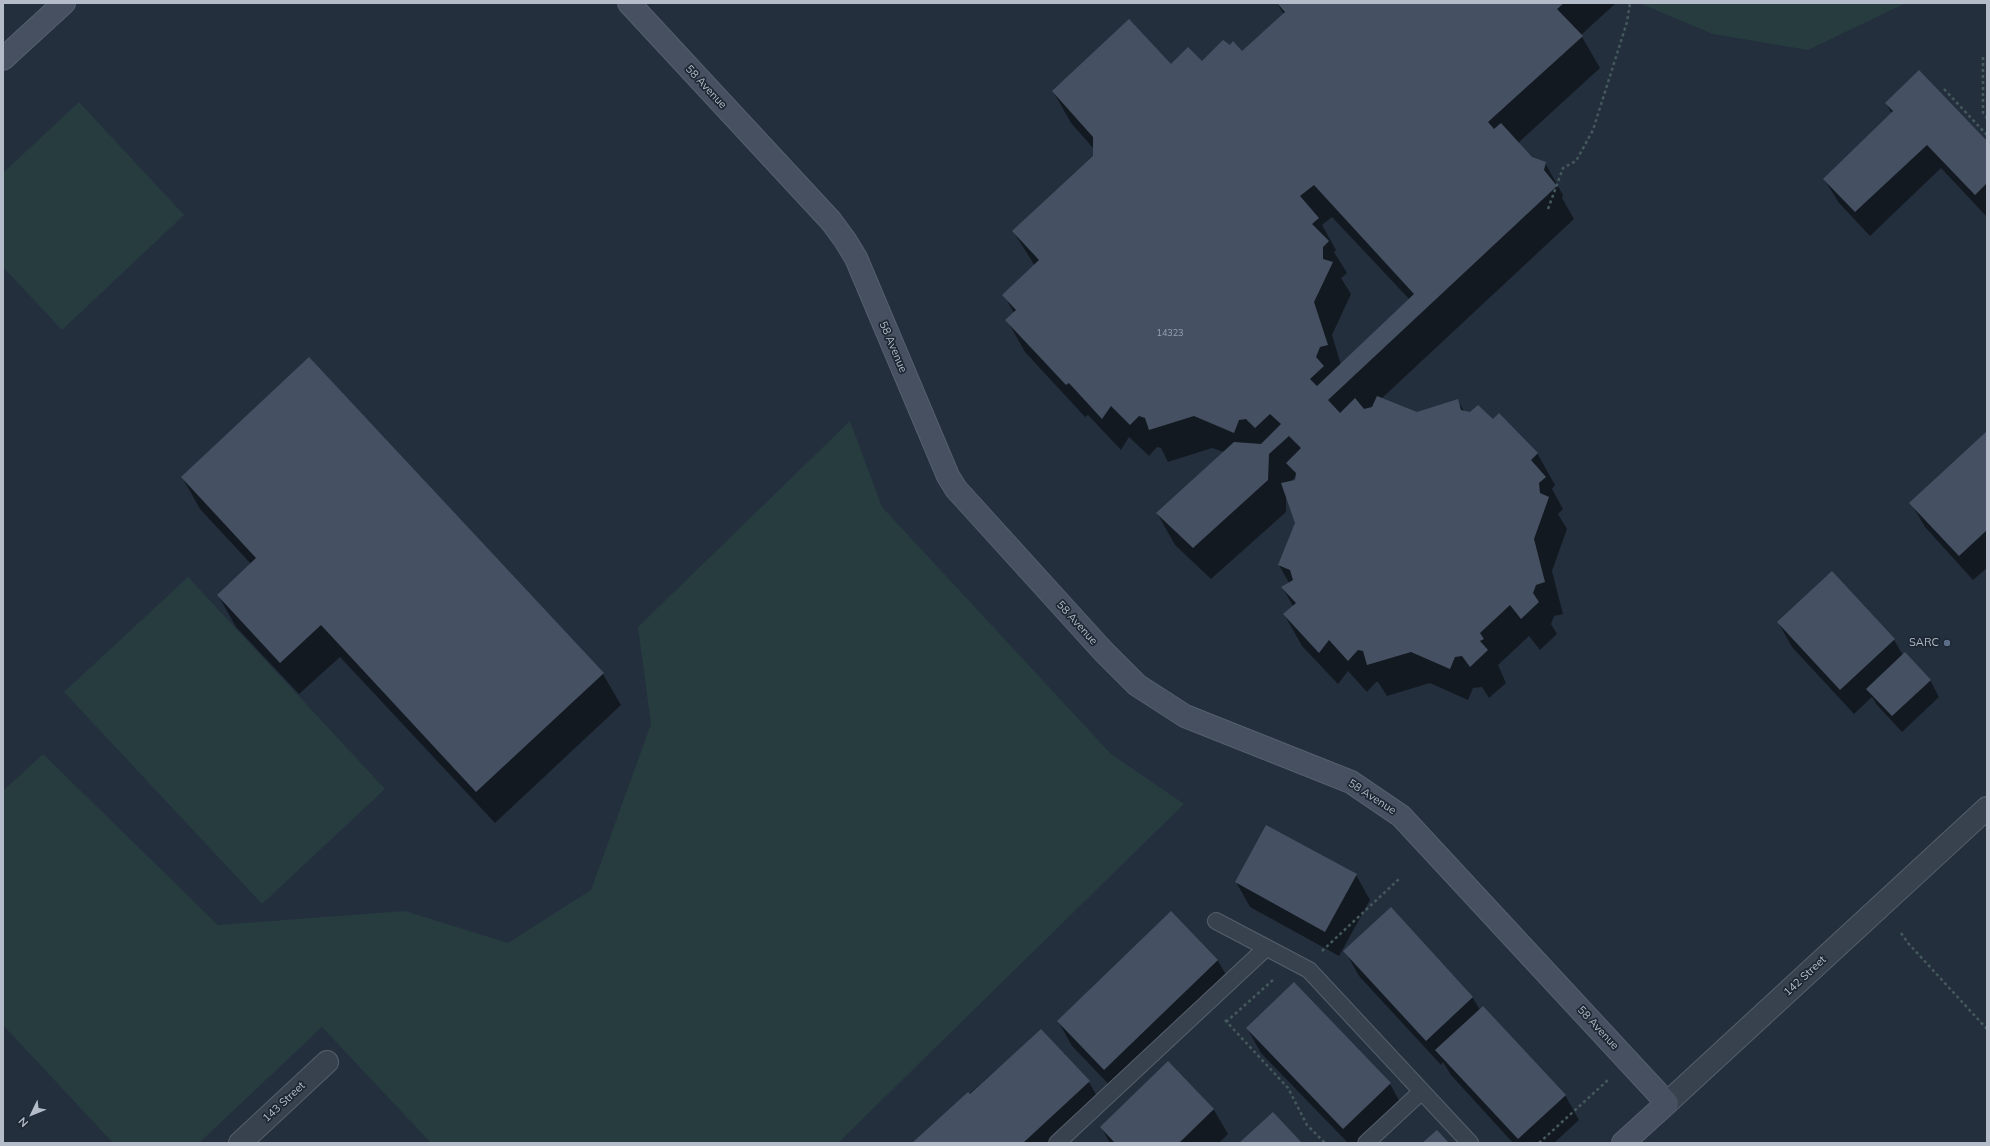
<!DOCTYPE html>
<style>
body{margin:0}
#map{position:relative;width:1990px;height:1146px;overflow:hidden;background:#242f3e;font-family:Mulish,sans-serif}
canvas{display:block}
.frame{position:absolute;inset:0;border:4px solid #b4bcc9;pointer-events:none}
.north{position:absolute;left:12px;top:1094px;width:40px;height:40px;-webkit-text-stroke:3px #1d2633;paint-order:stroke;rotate:227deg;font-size:11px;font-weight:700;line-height:16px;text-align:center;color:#b4bcc9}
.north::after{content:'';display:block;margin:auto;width:14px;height:18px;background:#b4bcc9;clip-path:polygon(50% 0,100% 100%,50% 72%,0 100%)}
</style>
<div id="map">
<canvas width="1990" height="1146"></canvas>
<div class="frame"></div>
<div class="north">N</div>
</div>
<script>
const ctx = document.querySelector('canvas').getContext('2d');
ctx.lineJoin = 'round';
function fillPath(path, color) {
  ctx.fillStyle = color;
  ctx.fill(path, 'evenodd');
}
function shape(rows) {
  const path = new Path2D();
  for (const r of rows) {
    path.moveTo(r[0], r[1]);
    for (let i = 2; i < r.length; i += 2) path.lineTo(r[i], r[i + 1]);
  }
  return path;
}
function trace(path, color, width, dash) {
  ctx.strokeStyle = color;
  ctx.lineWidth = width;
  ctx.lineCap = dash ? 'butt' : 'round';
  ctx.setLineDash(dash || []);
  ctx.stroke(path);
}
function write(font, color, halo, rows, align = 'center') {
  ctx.font = font + ' Mulish,sans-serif';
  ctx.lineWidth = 3.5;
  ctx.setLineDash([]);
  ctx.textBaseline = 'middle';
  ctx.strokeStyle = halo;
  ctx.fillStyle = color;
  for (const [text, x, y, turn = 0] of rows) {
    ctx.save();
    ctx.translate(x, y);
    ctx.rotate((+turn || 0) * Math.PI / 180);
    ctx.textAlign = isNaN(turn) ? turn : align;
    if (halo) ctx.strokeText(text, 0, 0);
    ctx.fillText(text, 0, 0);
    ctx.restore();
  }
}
const green = shape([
 [1639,3,1906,3,1808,50,1713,34],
 [79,102,184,215,62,330,3,267,3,173],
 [850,421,882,507,1111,754,1184,804,838,1143,431,1143,322,1027,199,1143,113,1143,3,1025,3,791,43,754,218,925,405,911,508,943,591,890,651,724,638,627],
 [188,577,385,789,262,904,64,692]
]);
const shadow = shape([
 [1277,3,1616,3,1581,35,1600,68,1518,143,1531,158,1545,163,1563,195,1562,198,1574,219,1381,399,1417,413,1458,401,1464,411,1493,420,1537,453,1555,485,1552,489,1563,509,1558,514,1567,529,1552,571,1563,614,1554,616,1551,624,1557,634,1540,650,1529,636,1498,665,1506,683,1489,698,1482,687,1473,688,1468,700,1430,683,1387,696,1378,682,1376,682,1367,692,1348,671,1338,684,1302,646,1284,614,1293,606,1282,587,1289,583,1279,565,1296,523,1286,496,1286,512,1211,579,1175,545,1157,513,1224,452,1212,448,1168,462,1161,448,1157,447,1149,456,1129,437,1121,450,1088,415,1085,417,1025,352,1007,320,1014,313,1004,295,1035,266,1013,231,1094,156,1094,149,1071,123,1053,91,1171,66,1202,62,1242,53,1284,15],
 [1332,217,1410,300,1341,365,1332,335,1351,294,1341,278,1347,273,1334,252,1336,250,1322,225],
 [1296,477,1296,481,1290,482],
 [1886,103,1987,142,1987,217,1941,168,1870,236,1839,203,1824,179,1892,114],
 [1987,432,1987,568,1973,580,1925,527,1911,503],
 [182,477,603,674,621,705,495,823,340,657,299,694,236,627,218,595,251,564,200,509],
 [1778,622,1894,640,1903,655,1930,680,1939,697,1902,732,1877,705,1872,697,1854,714,1792,647],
 [1356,875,1370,900,1339,956,1250,907,1236,882],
 [1391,909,1473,998,1480,1010,1565,1095,1579,1120,1554,1143,1513,1143,1451,1075,1443,1062,1441,1065,1359,976,1345,951],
 [1171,912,1218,961,1232,985,1118,1094,1072,1046,1058,1021],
 [1247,1028,1390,1084,1404,1109,1368,1143,1348,1143,1261,1053],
 [1041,1030,1089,1082,1103,1107,1064,1143,914,1143],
 [1168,1062,1214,1110,1228,1134,1219,1143,1110,1143,1101,1127]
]);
const building = shape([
 [1277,3,1564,3,1557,9,1583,36,1488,122,1494,129,1501,123,1532,157,1546,162,1544,170,1557,186,1328,400,1340,413,1355,398,1364,409,1372,407,1377,396,1417,412,1458,399,1461,410,1470,412,1478,405,1493,419,1499,413,1538,453,1531,460,1546,477,1539,483,1540,493,1549,497,1534,539,1545,582,1536,585,1533,593,1539,602,1521,619,1510,605,1480,633,1484,639,1480,641,1488,650,1470,667,1462,656,1455,657,1450,669,1411,652,1367,665,1363,651,1358,650,1348,661,1329,640,1319,653,1283,614,1296,603,1281,587,1293,580,1290,570,1278,565,1295,523,1281,483,1295,480,1296,473,1286,463,1301,448,1289,436,1269,454,1268,480,1193,548,1156,513,1234,442,1261,444,1281,424,1270,414,1255,428,1246,419,1239,420,1234,433,1194,416,1149,430,1145,418,1139,416,1130,425,1111,406,1102,419,1069,383,1066,385,1005,320,1016,310,1002,295,1039,260,1012,231,1093,156,1093,137,1052,91,1129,19,1171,64,1188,47,1202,61,1223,40,1230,45,1233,41,1242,51,1285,12],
 [1314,185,1414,294,1317,386,1310,379,1324,366,1316,357,1320,347,1328,345,1314,302,1333,262,1323,259,1323,247,1329,241,1312,224,1319,218,1300,196],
 [1919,70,1987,141,1987,183,1975,195,1927,145,1855,212,1823,179,1893,111,1885,103],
 [309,357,604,673,476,792,321,625,280,663,217,595,256,558,181,477],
 [1987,431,1987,530,1959,556,1909,503],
 [1832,571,1895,639,1840,690,1777,622],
 [1905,652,1931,680,1892,716,1866,689],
 [1266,825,1357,874,1325,932,1235,882],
 [1391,907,1473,997,1426,1041,1343,951],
 [1171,911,1218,960,1104,1070,1057,1021],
 [1294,982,1391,1083,1343,1129,1246,1028],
 [1483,1006,1566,1095,1518,1139,1435,1050],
 [1041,1029,1090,1081,1023,1143,912,1143,968,1092,970,1094],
 [1168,1061,1214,1109,1179,1143,1115,1143,1100,1127],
 [1273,1112,1302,1143,1239,1143],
 [1437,1130,1449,1143,1422,1143]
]);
const path = shape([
 [1983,57,1983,113,1987,118],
 [1944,89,1987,135],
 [1548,209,1563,168,1576,161,1593,130,1627,22,1630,3],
 [1901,933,1908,943,1987,1029],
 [1322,951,1399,879],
 [1225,1020,1288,1088,1307,1125,1325,1143],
 [1226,1022,1274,979],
 [1539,1143,1608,1080]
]);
const lane = shape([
 [1216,921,1309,970,1470,1143],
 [1057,1143,1266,948],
 [1366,1143,1422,1091]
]);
const street = shape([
 [1667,1103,1987,808],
 [240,1143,327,1062]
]);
const secondary = shape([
 [629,3,831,221,845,240,856,258,948,476,956,489,1103,651,1137,685,1185,716,1351,782,1401,816,1667,1103,1623,1143],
 [3,59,64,3]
]);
const markers = [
 [1947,643,4,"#5c6f8a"]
];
const numberNames = [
 ["14323",1170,333]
];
const streetNames = [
 ["58 Avenue",706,87,47],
 ["58 Avenue",893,347,67],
 ["58 Avenue",1077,623,48],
 ["58 Avenue",1372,797,33],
 ["142 Street",1805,976,-43],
 ["58 Avenue",1598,1028,47],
 ["143 Street",284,1102,-43]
];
const poiNames = [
 ["SARC",1939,643]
];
fillPath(green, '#263c3f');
fillPath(shadow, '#0007');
fillPath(building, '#455162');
trace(lane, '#565f6c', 18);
trace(street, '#565f6c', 24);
trace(secondary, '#565f6c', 24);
trace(path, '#44595c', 2.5, [3, 3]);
trace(lane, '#38414e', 16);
trace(street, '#38414e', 22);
trace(secondary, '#465061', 22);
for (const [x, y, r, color] of markers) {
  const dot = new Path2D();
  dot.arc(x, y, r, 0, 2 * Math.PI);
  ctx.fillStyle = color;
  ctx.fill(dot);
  trace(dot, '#1d2633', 1.5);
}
write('9px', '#98a1af', null, numberNames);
write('11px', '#b4bcc9', '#1d2633', streetNames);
write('11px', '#b4bcc9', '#1d2633', poiNames, 'right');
</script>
